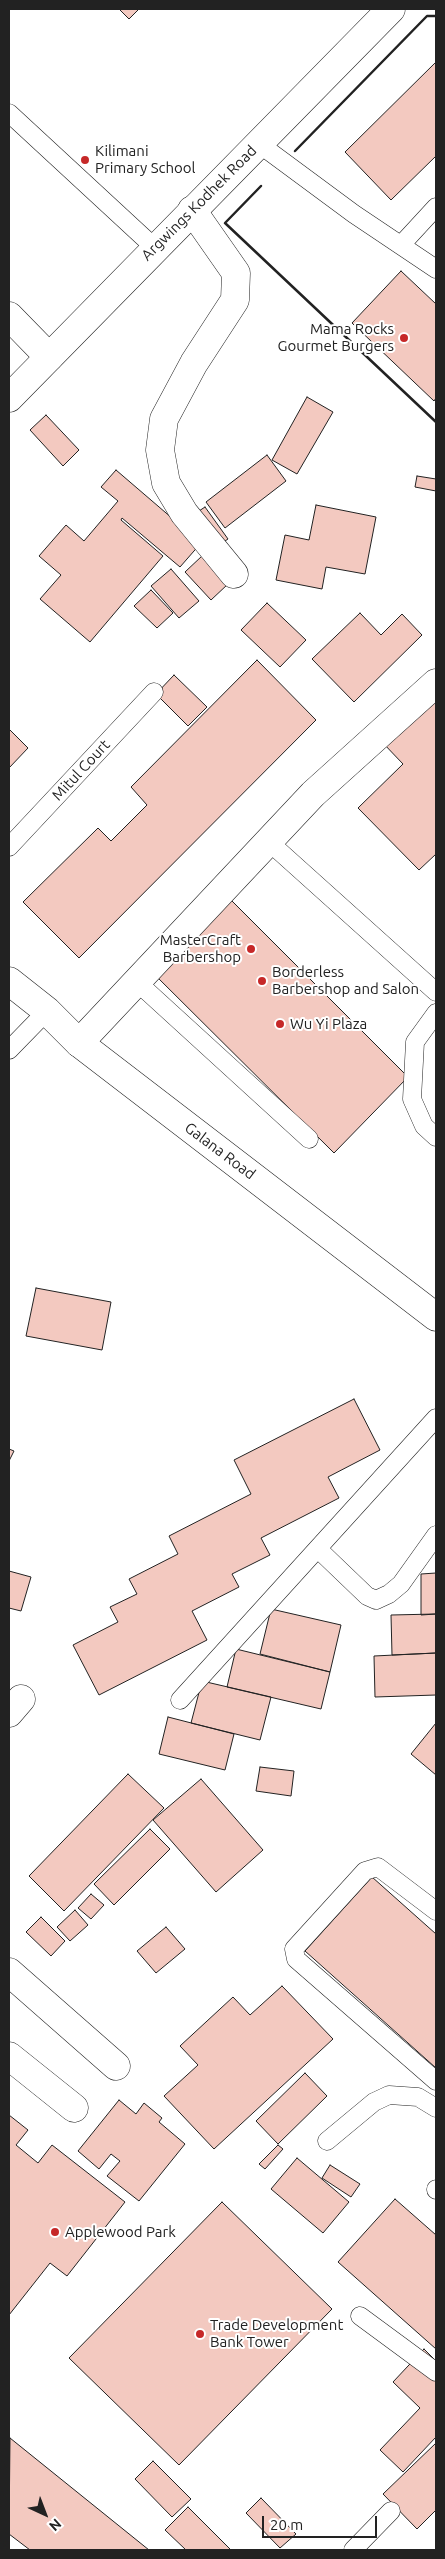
<!DOCTYPE html>
<style>
body{margin:0}
#map{position:relative;width:445px;height:2559px;overflow:hidden;background:#fff;font-family:Ubuntu,sans-serif}
canvas{display:block}
.frame{position:absolute;inset:0;border:10px solid #222;pointer-events:none}
.north{position:absolute;left:20px;top:2489px;width:50px;height:50px;-webkit-text-stroke:4px #fff;paint-order:stroke;rotate:137deg;font-size:14px;font-weight:700;line-height:20px;text-align:center;color:#222}
.north::after{content:'';display:block;margin:auto;width:18px;height:22px;background:#222;clip-path:polygon(50% 0,100% 100%,50% 72%,0 100%)}
.scale{position:absolute;left:262px;top:2516px;width:115px;height:22px;box-sizing:border-box;border:2px solid #222;border-top:0;padding-left:6px;font-size:15px;line-height:18px;white-space:nowrap;color:#222;-webkit-text-stroke:4px #fff;paint-order:stroke}
</style>
<div id="map">
<canvas width="445" height="2559"></canvas>
<div class="frame"></div>
<div class="north">N</div>
<div class="scale">20 m</div>
</div>
<script>
const ctx = document.querySelector('canvas').getContext('2d');
ctx.lineJoin = 'round';
function fillPath(path, color) {
  ctx.fillStyle = color;
  ctx.fill(path, 'evenodd');
}
function shape(rows) {
  const path = new Path2D();
  for (const r of rows) {
    path.moveTo(r[0], r[1]);
    for (let i = 2; i < r.length; i += 2) path.lineTo(r[i], r[i + 1]);
  }
  return path;
}
function trace(path, color, width, dash) {
  ctx.strokeStyle = color;
  ctx.lineWidth = width;
  ctx.lineCap = dash ? 'butt' : 'round';
  ctx.setLineDash(dash || []);
  ctx.stroke(path);
}
function write(font, color, halo, rows, align = 'center') {
  ctx.font = font + ' Ubuntu,sans-serif';
  ctx.lineWidth = 4;
  ctx.setLineDash([]);
  ctx.textBaseline = 'middle';
  ctx.strokeStyle = halo;
  ctx.fillStyle = color;
  for (const [text, x, y, turn = 0] of rows) {
    ctx.save();
    ctx.translate(x, y);
    ctx.rotate((+turn || 0) * Math.PI / 180);
    ctx.textAlign = isNaN(turn) ? turn : align;
    if (halo) ctx.strokeText(text, 0, 0);
    ctx.fillText(text, 0, 0);
    ctx.restore();
  }
}
const building = shape([
 [119,9,139,9,129,19,119,9],
 [436,62,436,156,391,200,345,152,436,62],
 [401,271,436,304,436,398,434,401,352,323,401,271],
 [307,397,333,412,297,474,272,460,307,397],
 [46,415,79,450,63,466,30,430,46,415],
 [267,455,286,481,225,528,206,502,267,455],
 [116,470,201,543,180,567,122,518,121,520,163,556,90,642,40,599,61,575,39,556,66,525,84,541,118,501,101,487,116,470],
 [417,476,436,479,436,491,415,487,417,476],
 [316,505,376,517,365,574,326,567,322,589,276,580,285,535,309,540,316,505],
 [205,507,228,539,216,547,193,515,205,507],
 [202,556,228,584,211,600,185,572,202,556],
 [171,569,199,601,179,618,151,586,171,569],
 [151,590,173,613,157,628,134,606,151,590],
 [267,603,306,640,280,667,241,630,267,603],
 [360,613,381,635,402,614,422,635,354,702,312,659,360,613],
 [257,660,316,720,79,958,23,902,98,828,111,841,147,805,131,787,257,660],
 [174,675,207,707,188,726,156,694,174,675],
 [436,689,436,854,419,870,358,808,403,764,382,742,436,689],
 [9,729,28,748,9,768,9,729],
 [226,895,408,1077,334,1153,151,971,226,895],
 [36,1288,111,1302,102,1350,26,1336,36,1288],
 [354,1399,380,1450,328,1477,339,1498,261,1538,270,1555,232,1574,239,1587,192,1611,207,1640,99,1695,73,1645,118,1622,110,1607,137,1594,129,1579,178,1554,169,1536,251,1494,234,1460,354,1399],
 [9,1449,14,1451,9,1461,9,1449],
 [9,1571,31,1577,21,1611,9,1608,9,1571],
 [436,1573,436,1614,421,1615,421,1574,436,1573],
 [271,1609,341,1625,330,1672,260,1654,271,1609],
 [436,1614,436,1653,392,1655,391,1615,436,1614],
 [236,1649,330,1672,321,1709,227,1687,236,1649],
 [436,1653,436,1695,375,1697,374,1656,436,1653],
 [202,1681,271,1697,260,1740,191,1723,202,1681],
 [168,1717,234,1734,225,1770,159,1754,168,1717],
 [436,1723,436,1775,411,1754,436,1723],
 [260,1767,294,1771,291,1796,256,1791,260,1767],
 [128,1774,164,1808,64,1911,29,1876,128,1774],
 [201,1779,263,1850,216,1892,153,1820,201,1779],
 [150,1829,170,1849,114,1905,94,1884,150,1829],
 [372,1877,436,1934,436,2068,305,1951,372,1877],
 [91,1894,104,1905,91,1919,78,1908,91,1894],
 [75,1910,88,1925,70,1941,57,1927,75,1910],
 [41,1917,65,1941,51,1956,26,1932,41,1917],
 [166,1927,185,1949,156,1973,137,1951,166,1927],
 [282,1986,333,2039,214,2149,164,2096,198,2065,180,2046,233,1997,250,2015,282,1986],
 [305,2073,327,2096,278,2144,256,2121,305,2073],
 [119,2100,136,2114,144,2103,162,2118,159,2122,185,2144,139,2201,107,2176,120,2161,111,2154,99,2169,78,2151,119,2100],
 [9,2115,28,2130,16,2145,38,2163,52,2145,125,2202,67,2276,50,2263,9,2315,9,2115],
 [278,2145,283,2149,265,2169,259,2164,278,2145],
 [297,2158,349,2202,323,2233,271,2189,297,2158],
 [330,2165,360,2184,351,2197,322,2178,330,2165],
 [395,2199,436,2235,436,2349,338,2262,395,2199],
 [222,2202,332,2309,179,2465,69,2358,222,2202],
 [424,2349,436,2361,436,2437,403,2472,380,2450,420,2408,393,2382,424,2349],
 [10,2438,149,2550,30,2550,9,2534,10,2438],
 [436,2443,436,2510,417,2529,383,2494,436,2443],
 [153,2461,191,2499,172,2517,135,2479,153,2461],
 [261,2498,296,2534,280,2548,246,2513,261,2498],
 [188,2507,231,2550,186,2550,165,2530,188,2507]
]);
const lane = shape([
 [9,113,155,248],
 [258,143,354,214,436,269],
 [401,245,436,207],
 [268,841,436,992],
 [9,847,154,692],
 [137,982,309,1139],
 [436,1013,415,1042,412,1099,424,1126,436,1137],
 [9,1050,47,1011],
 [318,1549,367,1596,376,1600,389,1594,401,1584,436,1535],
 [180,1700,436,1418],
 [436,1911,378,1867,365,1871,294,1949,296,1959,436,2081],
 [327,2141,374,2102,389,2095,418,2097,436,2108],
 [436,2189,436,2190],
 [360,2316,436,2372],
 [353,2550,391,2511]
]);
const street = shape([
 [192,210,236,273,235,300,194,363,164,419,160,450,166,483,184,513,234,574],
 [9,316,49,357],
 [79,1043,313,794,436,683],
 [9,1713,21,1699],
 [9,1972,116,2066],
 [9,2056,74,2108]
]);
const secondary = shape([
 [9,398,391,9],
 [9,981,47,1011,79,1043,436,1317]
]);
const wall = shape([
 [295,151,427,16,436,16],
 [261,186,225,223,436,422]
]);
const markers = [
 [85,160,5,"#c62828"],
 [404,338,5,"#c62828"],
 [251,949,5,"#c62828"],
 [262,981,5,"#c62828"],
 [280,1024,5,"#c62828"],
 [55,2232,5,"#c62828"],
 [200,2334,5,"#c62828"]
];
const poiNames = [
 ["Kilimani",95,151],
 ["Primary School",95,168],
 ["Mama Rocks",394,329,"right"],
 ["Gourmet Burgers",394,346,"right"],
 ["MasterCraft",241,940,"right"],
 ["Barbershop",241,957,"right"],
 ["Borderless",272,972],
 ["Barbershop and Salon",272,989],
 ["Wu Yi Plaza",290,1024],
 ["Applewood Park",65,2232],
 ["Trade Development",210,2325],
 ["Bank Tower",210,2342]
];
const streetNames = [
 ["Argwings Kodhek Road",199,203,-45],
 ["Mitul Court",81,770,-47],
 ["Galana Road",220,1151,37]
];
fillPath(building, '#f3c9c0');
trace(building, '#222', 1);
trace(lane, '#222', 19);
trace(street, '#222', 29);
trace(secondary, '#222', 29);
trace(lane, '#fff', 18);
trace(street, '#fff', 28);
trace(secondary, '#fff', 28);
trace(wall, '#222', 2.5);
for (const [x, y, r, color] of markers) {
  const dot = new Path2D();
  dot.arc(x, y, r, 0, 2 * Math.PI);
  ctx.fillStyle = color;
  ctx.fill(dot);
  trace(dot, '#fff', 2);
}
write('15px', '#222', '#fff', poiNames, 'left');
write('15px', '#222', '#fff', streetNames);
</script>
